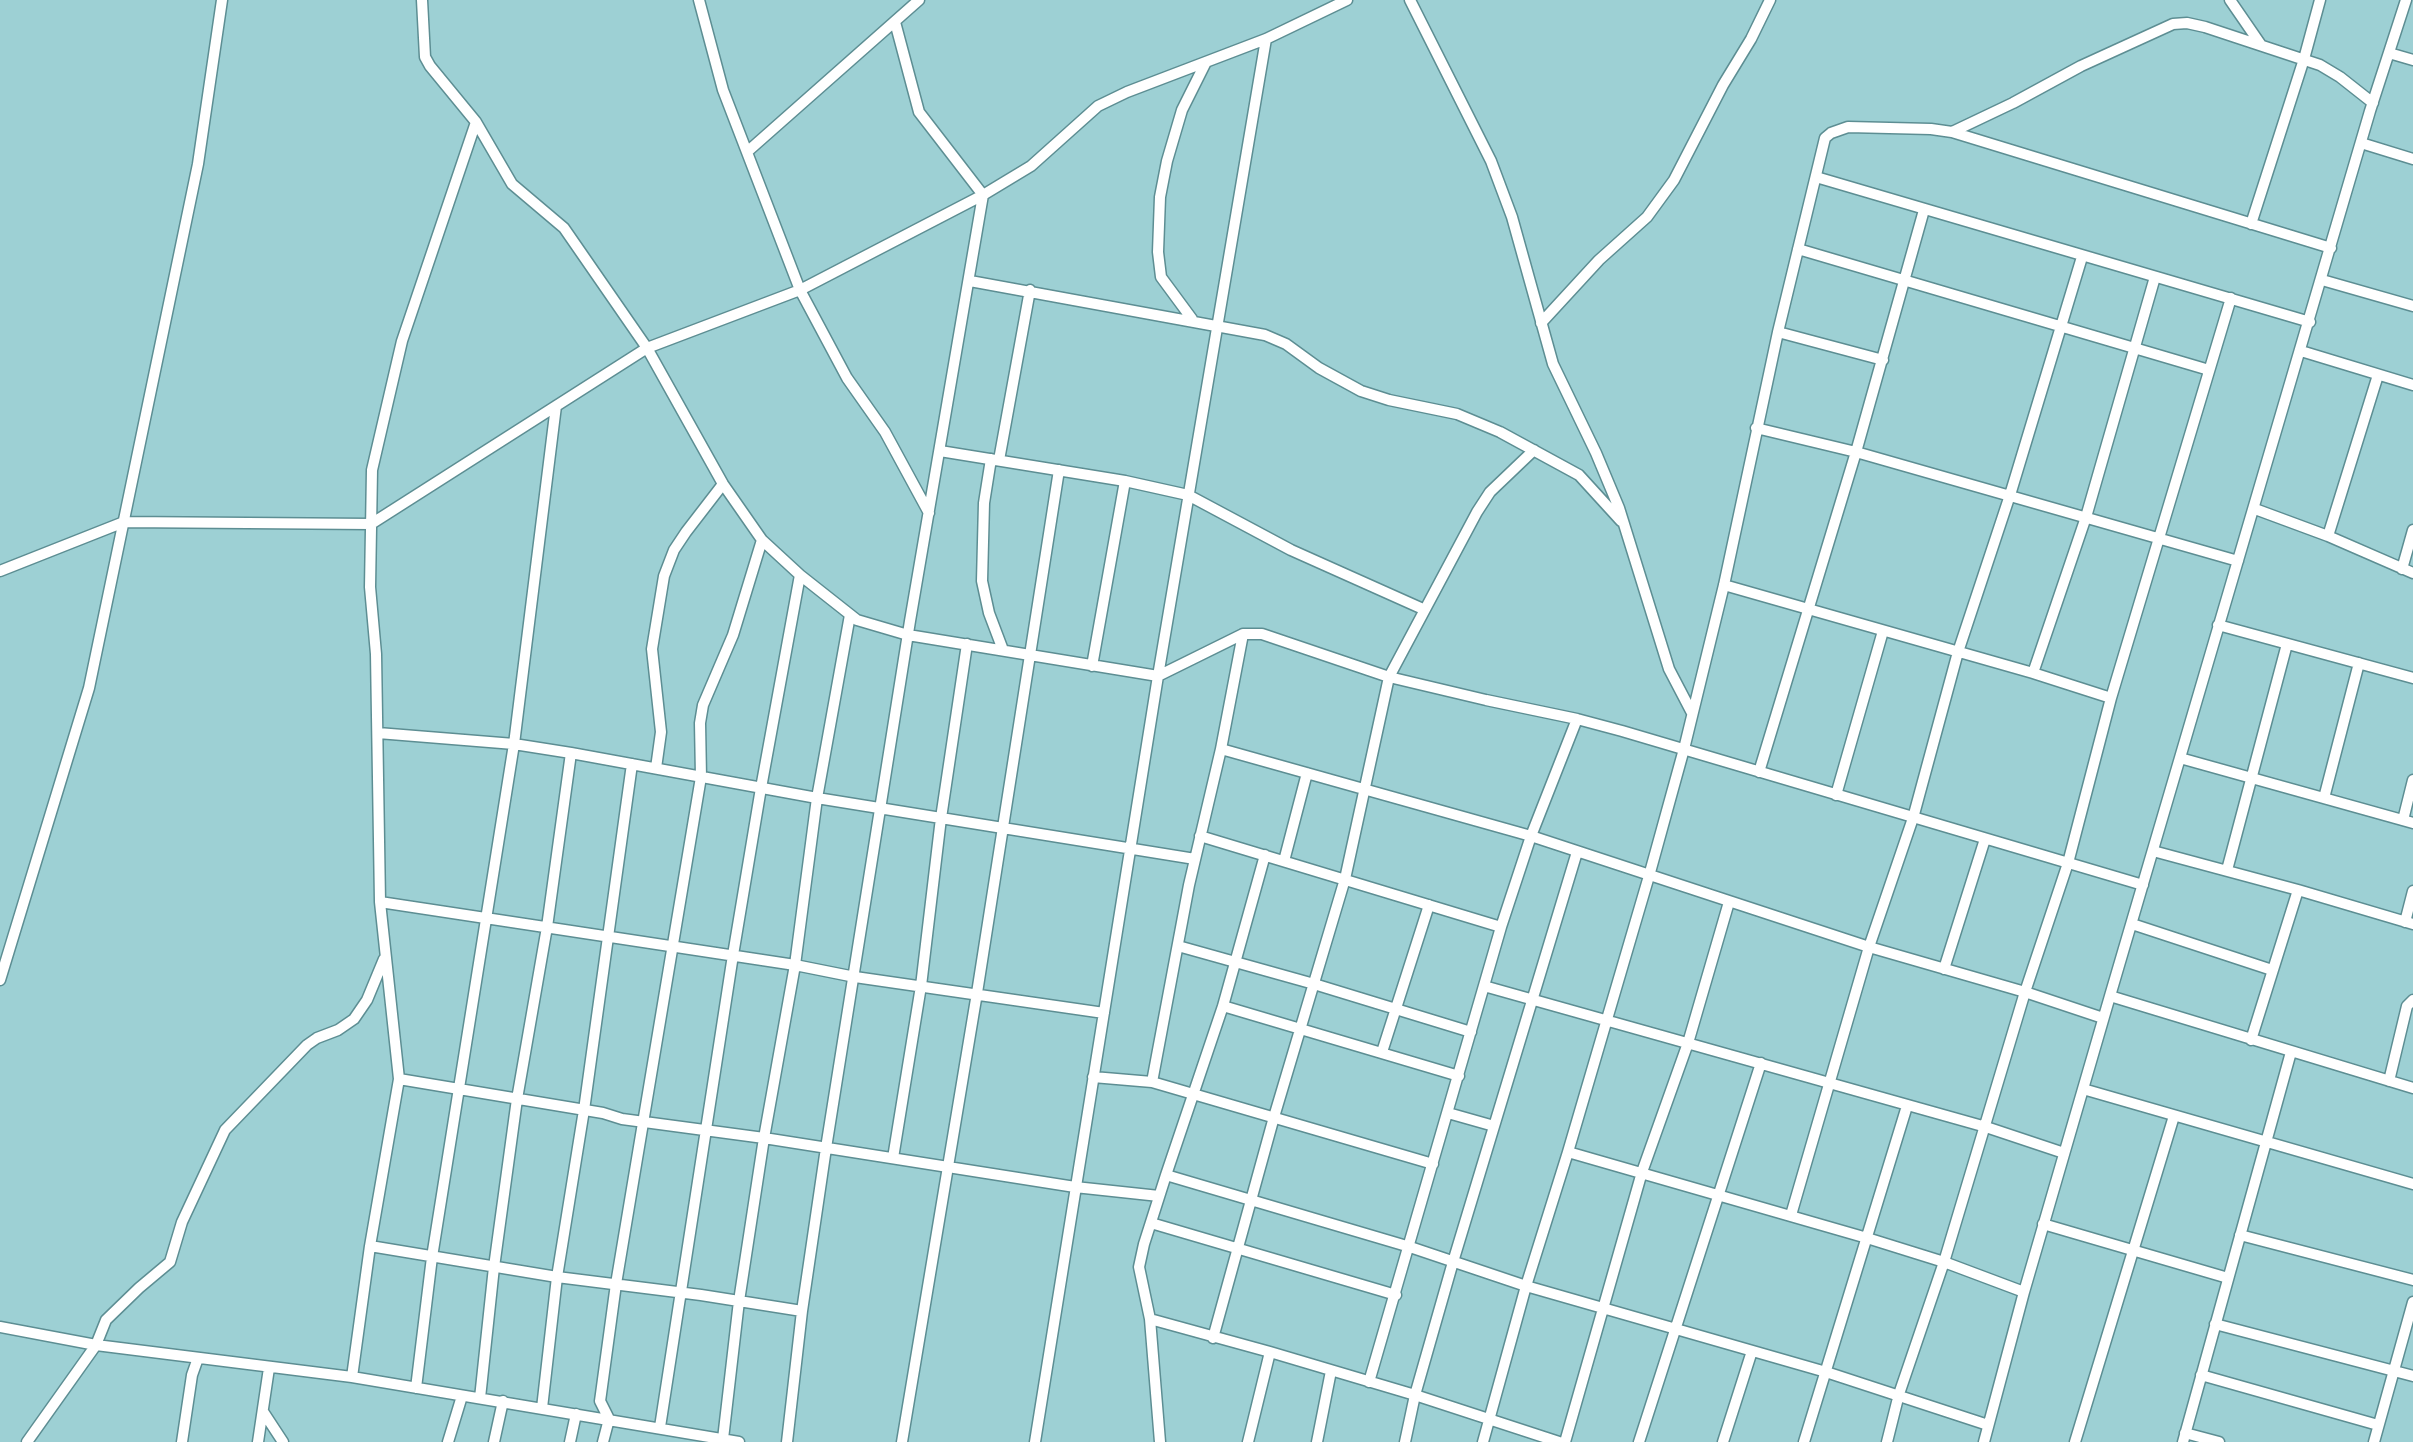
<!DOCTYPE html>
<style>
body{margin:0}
canvas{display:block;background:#9dd0d4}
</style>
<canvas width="2413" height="1442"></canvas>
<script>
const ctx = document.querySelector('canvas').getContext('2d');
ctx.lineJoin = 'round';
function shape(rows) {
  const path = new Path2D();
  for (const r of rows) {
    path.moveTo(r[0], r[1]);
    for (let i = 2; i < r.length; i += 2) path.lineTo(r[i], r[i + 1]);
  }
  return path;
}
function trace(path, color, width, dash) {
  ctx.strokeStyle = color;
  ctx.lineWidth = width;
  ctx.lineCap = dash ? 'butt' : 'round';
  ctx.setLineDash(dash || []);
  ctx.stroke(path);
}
const street = shape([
 [422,0,425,57,430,66,476,122,512,184,564,228,647,348,723,484,762,540,800,575,857,620,908,635,1158,676,1243,634,1262,634,1389,677,1486,700,1577,719,1622,731,2143,885],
 [699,0,723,90,800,290,847,378,885,432,929,513],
 [1410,0,1491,161,1512,217,1553,364,1596,453,1619,508,1669,669,1692,713],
 [2230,0,2261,45],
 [2389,53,2413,60],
 [1952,132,2013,103,2081,66,2173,24,2187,23,2205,27,2320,65,2340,77,2373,103],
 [2361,143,2413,159],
 [747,152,919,0],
 [1816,177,2310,322],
 [2251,224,2304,59,2320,0],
 [1798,249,2209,370],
 [2322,280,2413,306],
 [970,281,1265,335,1286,344,1319,368,1361,391,1389,400,1457,414,1500,432,1579,475,1621,521],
 [1192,319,1161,277,1158,252,1160,197,1167,161,1182,110,1206,62],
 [1541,323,1599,260,1647,217,1674,180,1723,85,1751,39,1770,0],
 [1778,332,1883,360],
 [2301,351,2413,385],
 [1756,428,1856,452,2238,561],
 [940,451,1125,481,1188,495,1291,550,1423,609],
 [991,459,984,503,982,581,989,613,1003,650],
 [999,460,1030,290],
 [2255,509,2328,536,2413,573],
 [2328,536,2378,375],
 [2402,569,2413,530],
 [0,571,124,522,371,524,647,348,800,290,983,195,1031,166,1098,106,1127,92,1266,39,1347,0],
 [1724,585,2033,673,2111,698],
 [2218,625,2413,678],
 [1092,666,1125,481],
 [2033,673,2086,517,2155,277],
 [378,733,514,744,571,753,817,798,1195,859],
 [1221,749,1531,836,1869,947,2025,992,2103,1018],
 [2180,758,2413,823],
 [656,768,661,732,652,649,664,576,674,550,686,532,723,484],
 [1759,772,1856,452,1924,210],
 [1836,795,1883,631],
 [2324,798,2359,663],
 [2403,820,2413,780],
 [1200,836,1501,927],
 [2153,851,2298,890,2413,924],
 [1284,861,1307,773],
 [2227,870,2287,644],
 [380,902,795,965,855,977,1104,1013],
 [2405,922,2413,891],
 [2132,924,2272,970],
 [1178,946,1314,984,1471,1032],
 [1944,969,1985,839],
 [0,980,89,688,198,164,222,0],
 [1484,986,1986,1127,2064,1153],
 [2110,996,2413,1088],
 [1223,1006,1459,1076],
 [2251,1040,2298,890],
 [1382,1052,1429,905],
 [1093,1077,1152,1082,1433,1164],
 [399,1079,603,1113,622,1119,764,1138,1075,1187,1159,1196],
 [2389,1081,2407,1006,2413,1000],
 [1152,1082,1189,885,1221,749,1243,634],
 [2083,1089,2413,1184],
 [1448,1113,1494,1126],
 [1568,1152,1867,1238,1944,1262,2024,1292],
 [893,1158,921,986,941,818,967,644],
 [1166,1175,1410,1247,1526,1286,1826,1372,1988,1425],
 [1791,1215,1869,947,1913,818,1958,652,2010,495,2082,257],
 [1151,1223,1396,1295],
 [2043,1224,2228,1278],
 [2240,1235,2413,1280],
 [370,1246,557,1277,701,1295,802,1311],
 [1150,1319,1270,1352,1415,1395,1559,1442],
 [2215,1324,2413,1376],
 [0,1327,96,1345,352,1377,739,1442],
 [1213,1338,1274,1117,1345,879,1389,677,1477,512,1490,492,1534,450],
 [2201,1375,2378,1425],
 [352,1377,370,1246,399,1079,380,902,376,654,370,587,372,470,402,341,476,122],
 [1369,1382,1501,927,1531,836,1577,719],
 [416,1388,432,1257,514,744,556,406],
 [480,1398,494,1267,517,1099,547,927,571,753],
 [542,1408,557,1277,584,1110,632,764],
 [264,1413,283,1442],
 [660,1427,733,955,761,788,800,575],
 [2185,1433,2219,1442],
 [723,1439,739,1301,764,1138,795,965,817,798,850,615],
 [27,1442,96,1345,106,1320,139,1288,170,1262,182,1222,225,1130,307,1045,317,1038,338,1030,354,1019,367,1000,384,959],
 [182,1442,192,1375,198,1358],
 [258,1442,269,1368],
 [448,1442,462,1396],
 [494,1442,503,1401],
 [570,1442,576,1414],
 [603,1442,609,1419,600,1401,601,1394,616,1284,701,777,700,723,703,705,733,635,762,540],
 [787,1442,802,1311,826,1148,910,621,983,195,919,112,895,22],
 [902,1442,977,993,1059,470],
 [1035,1442,1158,676,1266,39],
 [1160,1442,1150,1319,1139,1267,1144,1244,1166,1175,1223,1006,1265,855],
 [1248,1442,1270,1352],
 [1317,1442,1331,1371],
 [1405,1442,1415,1395,1453,1262,1577,852],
 [1483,1442,1526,1286,1568,1152,1649,876,1684,749,1724,585,1778,332,1825,138,1831,133,1848,127,1931,129,1952,132,2331,248],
 [1565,1442,1642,1172,1688,1043,1729,902],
 [1639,1442,1761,1063],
 [1723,1442,1752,1351],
 [1804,1442,1907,1106],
 [1887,1442,1899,1394,1944,1262,2025,992,2068,863,2111,698,2231,298],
 [1984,1442,2024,1292,2110,996,2370,111,2406,0],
 [2075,1442,2174,1116],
 [2183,1442,2291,1052],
 [2374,1442,2413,1302]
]);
trace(street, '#5d8e93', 13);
trace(street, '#fff', 10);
</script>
